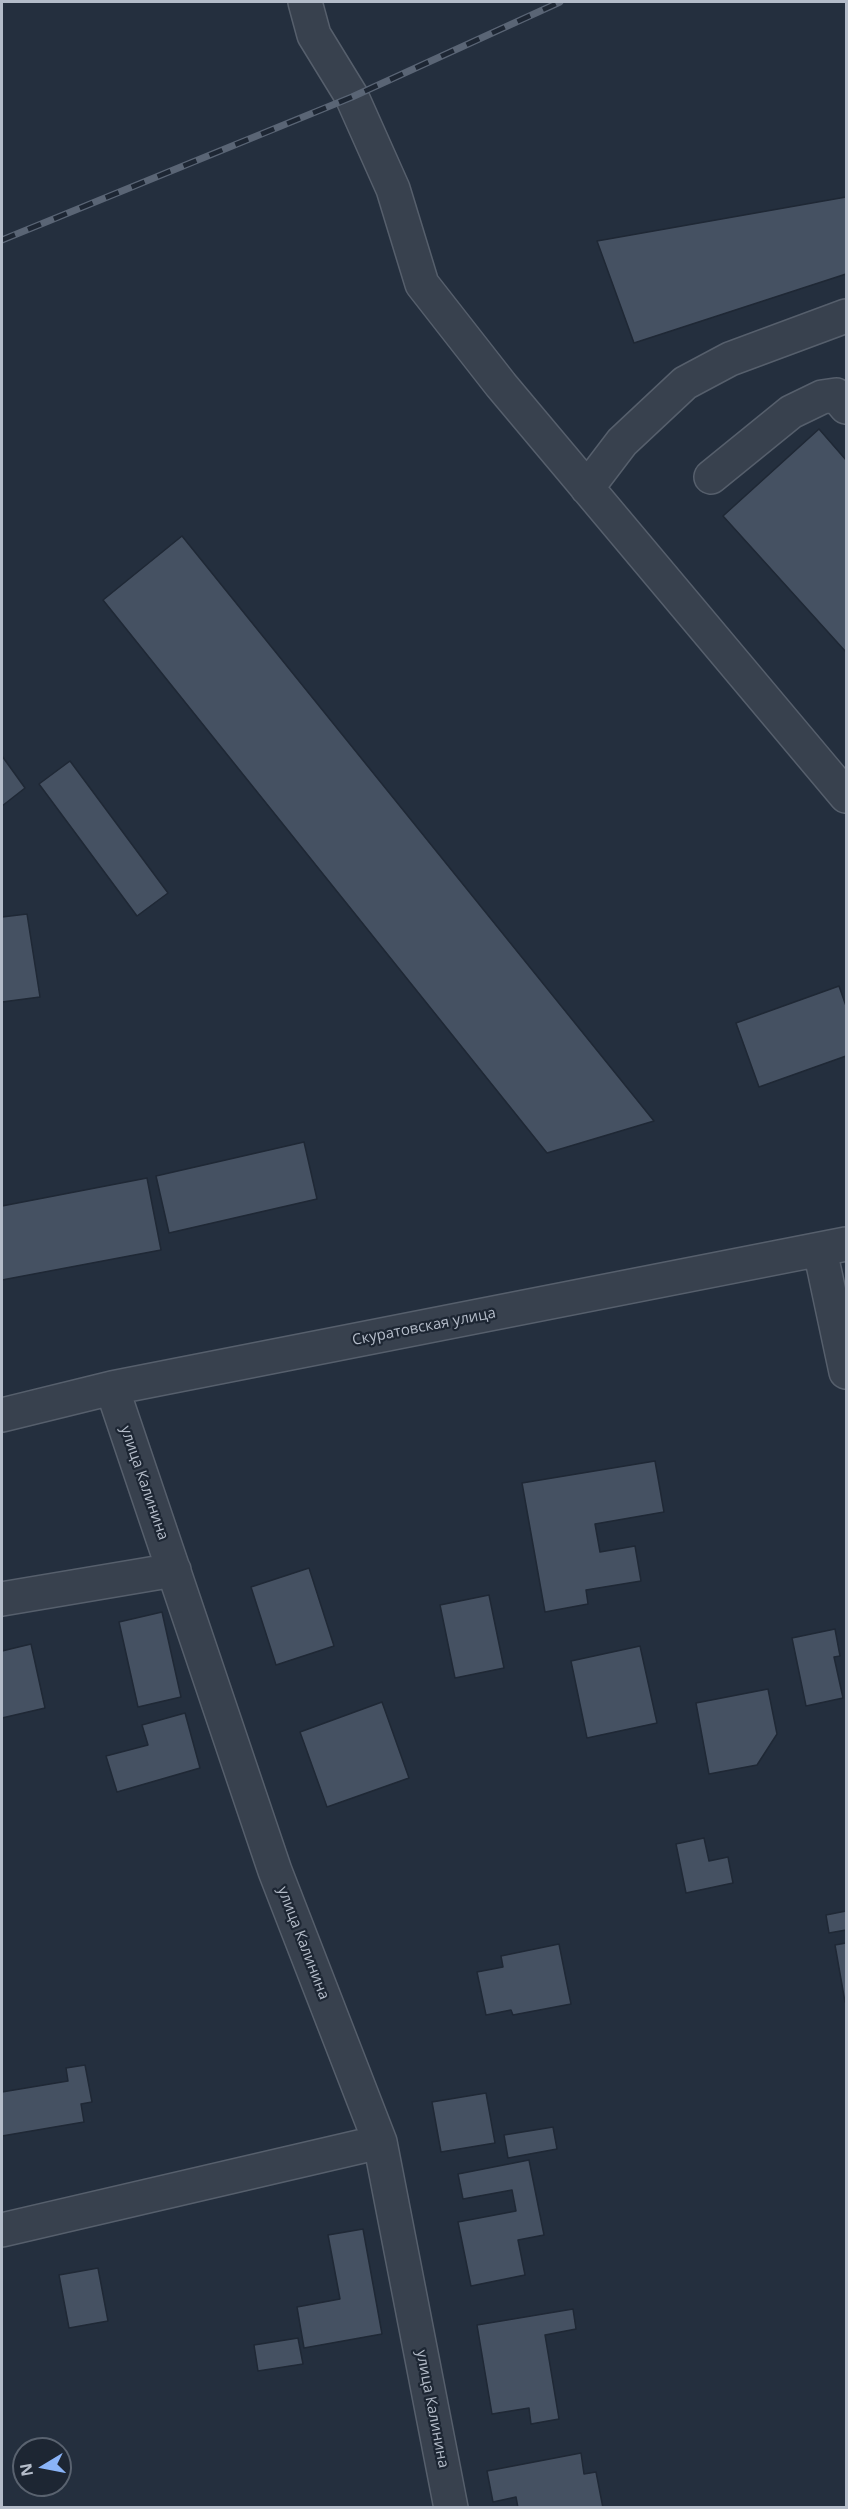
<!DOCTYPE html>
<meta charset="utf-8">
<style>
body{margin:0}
#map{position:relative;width:848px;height:2509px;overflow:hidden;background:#242f3e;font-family:"Open Sans",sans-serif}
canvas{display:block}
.frame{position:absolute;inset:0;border:3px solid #b4bcc9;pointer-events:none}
.north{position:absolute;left:12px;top:2437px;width:60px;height:60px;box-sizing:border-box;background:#1d2633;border:2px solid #59626f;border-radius:50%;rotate:260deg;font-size:16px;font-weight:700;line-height:24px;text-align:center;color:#b4bcc9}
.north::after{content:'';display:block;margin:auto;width:21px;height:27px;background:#8ab4f8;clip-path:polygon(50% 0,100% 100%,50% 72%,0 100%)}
</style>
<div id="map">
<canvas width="848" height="2509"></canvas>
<div class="frame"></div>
<div class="north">N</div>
</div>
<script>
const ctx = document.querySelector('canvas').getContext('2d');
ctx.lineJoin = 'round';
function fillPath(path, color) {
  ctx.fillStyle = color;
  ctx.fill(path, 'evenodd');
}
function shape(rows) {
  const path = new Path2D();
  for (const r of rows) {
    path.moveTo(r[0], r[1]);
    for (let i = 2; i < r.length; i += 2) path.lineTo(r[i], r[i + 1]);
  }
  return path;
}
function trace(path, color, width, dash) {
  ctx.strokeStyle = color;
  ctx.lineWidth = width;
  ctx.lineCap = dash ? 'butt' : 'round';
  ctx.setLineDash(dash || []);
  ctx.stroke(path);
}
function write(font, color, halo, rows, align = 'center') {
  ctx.font = font + ' "Open Sans",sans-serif';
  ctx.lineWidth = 4.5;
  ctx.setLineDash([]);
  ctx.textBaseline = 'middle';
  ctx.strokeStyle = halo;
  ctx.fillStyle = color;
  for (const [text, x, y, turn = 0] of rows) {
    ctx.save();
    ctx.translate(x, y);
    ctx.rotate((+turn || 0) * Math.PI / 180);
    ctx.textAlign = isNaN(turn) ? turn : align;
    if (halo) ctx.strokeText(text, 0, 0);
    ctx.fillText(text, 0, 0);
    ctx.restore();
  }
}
const building = shape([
 [846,197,846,274,634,343,597,241,846,197],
 [819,429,846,460,846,652,723,516,819,429],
 [182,536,654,1121,547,1153,103,600,182,536],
 [2,756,25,788,2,806,2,756],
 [70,761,168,893,137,916,39,784,70,761],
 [27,914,40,997,2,1002,2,917,27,914],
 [839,986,846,1006,846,1056,759,1087,736,1023,839,986],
 [304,1142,317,1199,169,1233,156,1176,304,1142],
 [147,1178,161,1250,2,1280,2,1206,147,1178],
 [655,1461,664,1512,595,1524,600,1552,635,1546,641,1581,586,1590,588,1604,545,1612,522,1483,655,1461],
 [309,1568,334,1646,276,1665,251,1587,309,1568],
 [489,1595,504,1668,455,1678,440,1605,489,1595],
 [162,1612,181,1697,138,1707,119,1622,162,1612],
 [835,1629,840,1656,834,1657,843,1698,806,1706,792,1638,835,1629],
 [31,1644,45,1708,2,1718,2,1651,31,1644],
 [640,1646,657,1723,587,1738,571,1661,640,1646],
 [768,1689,777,1734,757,1765,709,1774,696,1703,768,1689],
 [382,1702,409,1778,327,1807,300,1732,382,1702],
 [185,1713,200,1768,117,1792,106,1756,148,1745,142,1725,185,1713],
 [704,1838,709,1861,728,1857,733,1883,686,1893,676,1844,704,1838],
 [846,1911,846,1930,829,1933,826,1915,846,1911],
 [846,1943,846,2001,845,2002,835,1945,846,1943],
 [559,1944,571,2004,513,2015,511,2010,486,2015,477,1972,503,1967,501,1956,559,1944],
 [85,2065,92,2102,81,2104,84,2122,2,2136,2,2092,68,2081,66,2068,85,2065],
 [486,2093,495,2143,441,2152,432,2102,486,2093],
 [553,2127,557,2149,508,2158,504,2135,553,2127],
 [529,2160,544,2235,518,2240,525,2275,471,2286,458,2222,516,2211,512,2190,463,2199,458,2174,529,2160],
 [363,2229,382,2334,304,2348,297,2307,340,2299,328,2235,363,2229],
 [98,2268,108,2321,69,2328,59,2275,98,2268],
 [573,2309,576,2329,545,2335,559,2419,531,2424,529,2408,492,2414,477,2325,573,2309],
 [298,2338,303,2364,258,2371,254,2345,298,2338],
 [581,2453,584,2474,596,2472,603,2508,518,2508,516,2497,493,2502,487,2471,581,2453]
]);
const minor = shape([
 [305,2,314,35,352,97,393,189,422,284,501,385,846,796],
 [711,477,791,412,822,397,836,395,846,407],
 [587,488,622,442,685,383,730,359,846,316],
 [820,1250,846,1372],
 [112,1388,275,1871,380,2142,451,2508],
 [2,1415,112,1388,846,1244],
 [2,1599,174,1570],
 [2,2230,380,2142]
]);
const rail = shape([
 [2,240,352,97,560,2]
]);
const streetNames = [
 ["Скуратовская улица",424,1327,-11],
 ["улица Калинина",144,1483,71],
 ["улица Калинина",303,1943,69],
 ["улица Калинина",432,2409,79]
];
fillPath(building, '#455162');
trace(building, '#1f2835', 1.5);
trace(minor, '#565f6c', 36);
trace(minor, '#38414e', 33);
trace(rail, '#5a6575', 7);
trace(rail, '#1d2633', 4.5, [14]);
write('15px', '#b4bcc9', '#1d2633', streetNames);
</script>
